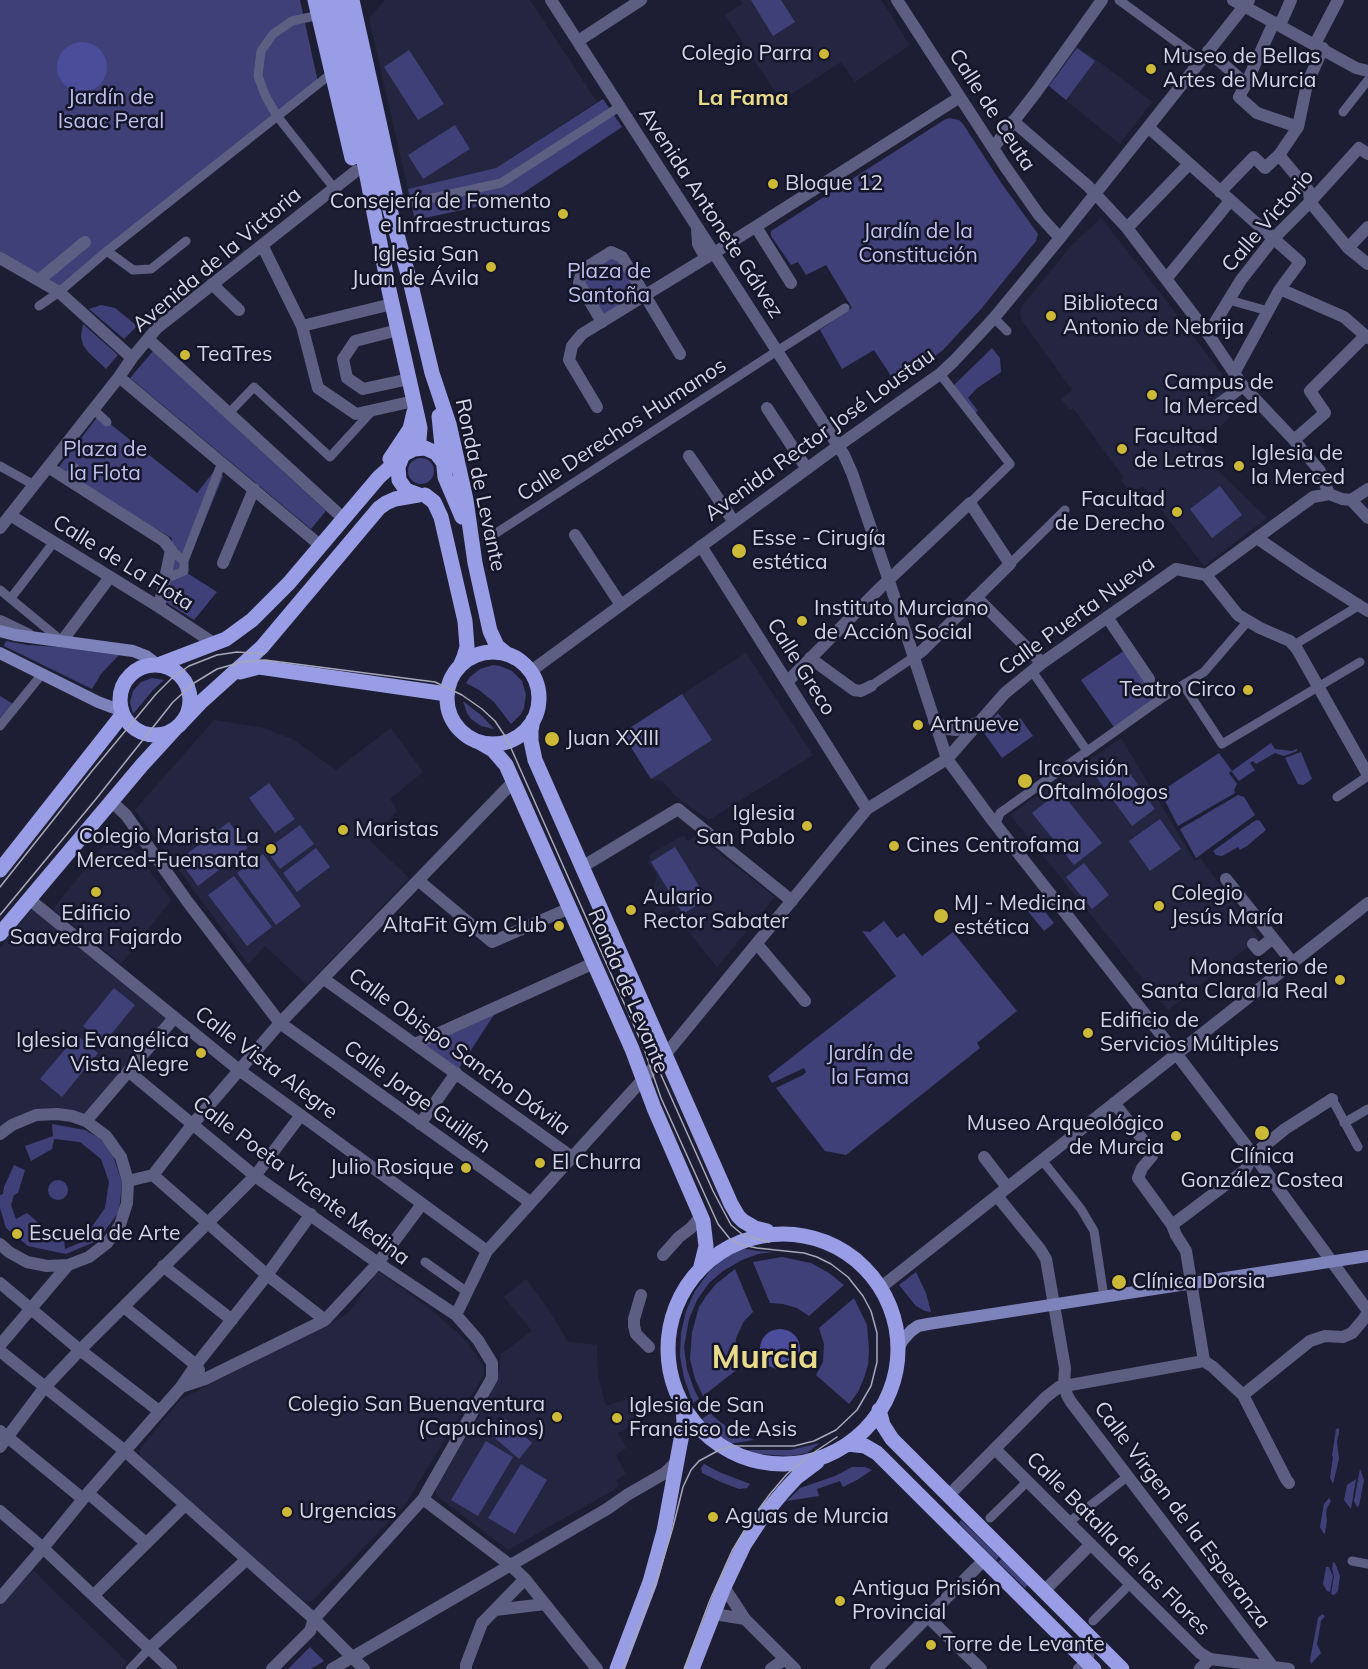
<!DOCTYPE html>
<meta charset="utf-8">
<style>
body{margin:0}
canvas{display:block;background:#1d1e33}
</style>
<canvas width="1368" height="1669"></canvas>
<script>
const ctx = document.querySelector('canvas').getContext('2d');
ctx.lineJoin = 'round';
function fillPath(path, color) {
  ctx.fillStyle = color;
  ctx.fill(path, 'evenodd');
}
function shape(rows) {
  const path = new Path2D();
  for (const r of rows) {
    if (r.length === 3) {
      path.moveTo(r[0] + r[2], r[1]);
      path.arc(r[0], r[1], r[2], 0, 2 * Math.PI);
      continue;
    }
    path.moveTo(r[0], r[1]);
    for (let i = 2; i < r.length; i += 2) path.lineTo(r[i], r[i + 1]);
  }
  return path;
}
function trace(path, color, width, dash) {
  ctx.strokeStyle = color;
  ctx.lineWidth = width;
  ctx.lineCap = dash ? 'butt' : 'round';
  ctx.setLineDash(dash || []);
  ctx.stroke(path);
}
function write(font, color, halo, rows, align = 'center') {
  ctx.font = font + ' Mulish,sans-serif';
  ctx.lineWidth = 5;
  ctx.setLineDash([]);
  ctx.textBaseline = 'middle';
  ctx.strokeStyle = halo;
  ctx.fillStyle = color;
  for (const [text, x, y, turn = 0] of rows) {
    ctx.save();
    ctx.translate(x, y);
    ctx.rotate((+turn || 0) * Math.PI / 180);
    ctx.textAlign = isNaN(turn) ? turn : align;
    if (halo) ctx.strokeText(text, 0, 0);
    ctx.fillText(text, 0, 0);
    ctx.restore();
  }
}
const built = shape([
 [385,0,530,0,597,102,496,168,408,189,369,18],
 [740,0,881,0,910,45,855,82,841,62,781,101,725,15,742,4],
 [1076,46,1109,69,1152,102,1120,144,1047,85],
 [1101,218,1148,277,1231,386,1244,402,1202,446,1208,458,1223,476,1267,518,1204,566,1143,486,1131,494,1121,480,1124,478,1073,408,1070,410,1061,399,1072,390,1021,319,1020,312,1022,306,1071,246],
 [746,653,813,755,709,820,675,796,663,781,651,779,622,733],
 [214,720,264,728,294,740,336,770,391,728,423,772,390,799,397,811,370,841,409,878,307,985,265,946,248,964,135,810],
 [1121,738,1195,862,1200,858,1259,938,1168,1010,1010,815],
 [118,828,171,900,121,964,53,909],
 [684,835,687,841,697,836,775,897,717,967,683,925,681,926,674,909,644,922,641,916,656,909,649,891,653,889,657,875,647,861,651,859,649,855],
 [35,905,174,1018,86,1121,57,1114,0,1134,0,948],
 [379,1272,432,1310,466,1341,484,1367,484,1375,405,1505,313,1600,308,1602,300,1598,141,1458,139,1450,181,1399,344,1316,351,1310,373,1277],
 [526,1279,549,1310,568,1342,597,1345,598,1376,606,1406,627,1399,637,1422,618,1433,626,1448,616,1455,626,1474,616,1480,619,1485,614,1490,508,1550,436,1495,435,1488,486,1405,500,1368,501,1354,532,1331,504,1297],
 [33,1570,127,1662,121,1669,0,1669,0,1606]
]);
const green = shape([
 [0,0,300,0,319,87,64,288,0,252],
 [751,0,781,0,795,22,773,36],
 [1077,48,1095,61,1066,100,1049,86],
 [409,50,444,104,418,120,384,67],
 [603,99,622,127,514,199,415,220,408,189,496,168],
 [949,118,959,120,963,124,1002,184,1038,234,1036,241,981,309,943,350,897,385,874,350,842,369,820,330,852,308,826,265,806,275,798,262,791,265,771,236,771,231,944,120],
 [455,125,470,149,423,179,408,155],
 [611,252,645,296,602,322,579,283,582,270],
 [101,305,115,308,137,326,124,339,89,309],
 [83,324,118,355,106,369,88,352,83,345,81,336],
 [992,348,1000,358,1001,372,976,389,968,398,978,411,971,415,950,389],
 [153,351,326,511,311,529,130,378],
 [99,415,197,493,215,470,223,476,184,571,217,592,194,620,164,601,172,538,55,472],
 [421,471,13],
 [1220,486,1242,515,1212,538,1190,509],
 [6,641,27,645,59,647,119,655,101,674,92,689,4,646],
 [1128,648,1162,698,1116,730,1081,680],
 [493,665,500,666,512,671,522,681,524,688,526,694,524,708,521,714,511,724,494,702,479,690,466,683,470,677,480,669],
 [152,678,164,680,153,690,133,714,130,702,133,691,141,682],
 [682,694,712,740,651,779,622,733],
 [0,696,13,704,0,720],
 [463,701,482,716,494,729,481,726,471,719,467,713],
 [998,713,1008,727,1020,718,1033,736,1002,758,982,730],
 [1271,743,1275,749,1292,751,1297,749,1297,751,1284,756,1275,753,1256,764,1253,761,1250,763,1255,770,1239,781,1231,771,1229,773,1237,784,1234,790,1235,793,1178,826,1162,795,1163,790,1219,753,1232,771],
 [1301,752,1312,779,1303,785,1298,784,1285,758],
 [1121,761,1155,809,1132,826,1097,778],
 [269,783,295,819,275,833,249,798],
 [1060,791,1102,843,1074,865,1032,813],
 [1238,795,1244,797,1255,815,1196,858,1180,829],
 [1160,819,1181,849,1150,871,1129,841],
 [1257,820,1260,821,1266,830,1247,846,1240,850,1238,847,1222,856,1216,855,1213,851,1253,822],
 [229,822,248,848,198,886,179,860],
 [300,825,314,844,280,869,266,850],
 [675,847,707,899,683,914,651,862],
 [316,848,330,867,297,892,283,873],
 [263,854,301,906,276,925,237,873],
 [1084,863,1109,895,1092,909,1066,877],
 [234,876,272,927,247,946,208,895],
 [1021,896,1031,909,1038,903,1054,923,1044,931,1018,899],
 [884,921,897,938,904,933,922,956,953,932,1017,1011,977,1043,980,1048,846,1155,825,1151,776,1088,803,1075,806,1072,804,1068,772,1083,768,1076,896,976,862,931,870,932],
 [114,988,135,1005,104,1043,83,1026],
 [501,1004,456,1073,415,1044],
 [77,1035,98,1053,62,1097,40,1079],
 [52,1124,85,1130,99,1138,111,1150,122,1182,119,1212,97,1241,66,1254,28,1246,6,1228,0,1208,0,1195,3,1194,4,1187,14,1165,25,1170,18,1193,14,1195,11,1205,16,1219,27,1213,41,1225,37,1235,64,1238,65,1249,94,1237,89,1231,105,1208,109,1182,101,1159,80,1142,54,1139,52,1149,31,1161,25,1146,53,1136],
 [58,1190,10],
 [741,1248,757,1251,773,1252,758,1254,742,1260,723,1271,709,1283,697,1300,689,1319,684,1347,687,1369,694,1389,699,1399,693,1403,684,1378,680,1356,681,1333,686,1311,695,1291,709,1272,725,1256],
 [782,1257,811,1263,829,1273,844,1285,809,1316,797,1308,783,1304,770,1303,753,1262],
 [735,1269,753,1312,744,1321,736,1338,735,1354,739,1368,703,1396,695,1379,690,1359,692,1332,699,1307,707,1295,716,1284],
 [916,1272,926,1293,931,1312,925,1311,916,1306,899,1285],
 [854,1298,867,1325,869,1350,868,1365,864,1378,858,1392,849,1404,816,1375,823,1362,824,1344,819,1328],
 [710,1413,719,1421,734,1432,754,1440,729,1444,713,1432,702,1419],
 [503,1417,532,1443,519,1459,489,1433],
 [1339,1428,1339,1435,1338,1436,1337,1442,1339,1459,1333,1484,1330,1478,1333,1457,1332,1456,1336,1429],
 [486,1441,513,1457,478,1516,451,1500],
 [820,1443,807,1453,790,1456,758,1454,743,1450,790,1450],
 [521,1464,547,1480,515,1534,488,1518],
 [704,1464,719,1472,750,1484,747,1488,739,1489,723,1483,702,1473,701,1468],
 [852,1467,865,1467,872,1470,857,1480,843,1487,840,1481,817,1489,819,1496,787,1501,800,1488,835,1476],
 [1360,1469,1364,1480,1359,1506,1357,1507,1354,1501],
 [1356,1479,1351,1509,1344,1500,1347,1485],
 [1329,1498,1331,1501,1327,1508,1326,1514,1327,1520,1325,1533,1324,1534,1320,1527,1324,1504],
 [961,1520,999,1557,996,1560,959,1523],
 [1001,1559,1028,1585,1025,1588,998,1562],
 [1333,1562,1335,1563,1340,1576,1338,1591,1334,1595,1331,1594,1334,1576,1332,1569],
 [1326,1567,1329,1567,1333,1576,1330,1592,1327,1591,1323,1584],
 [1322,1614,1325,1616,1321,1621,1317,1644,1321,1653,1311,1664,1310,1660,1318,1618],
 [310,1647,324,1661,311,1669,288,1669]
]);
const water = shape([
 [82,67,25],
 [780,1349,20]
]);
const pedestrian = shape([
 [1119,0,1201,60],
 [319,15,292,21,273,34,261,51,258,76,265,95,277,116,334,188],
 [1343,112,1368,80],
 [410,203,501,183,619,107],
 [107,251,133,270,151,269,186,241],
 [1229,300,1268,311],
 [39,306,59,292,107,251,332,73],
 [994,318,1007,331],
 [940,374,1010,464,970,503],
 [93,409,107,422],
 [229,413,254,387,330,457,372,411],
 [0,466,34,485],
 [67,479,75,468],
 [487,539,777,351,845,308],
 [171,550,184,561,222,462],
 [1010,564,1065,510],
 [165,579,184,571,184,561],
 [0,590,62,641],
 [11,598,54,542],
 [1294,645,1360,605],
 [1032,671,1087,751],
 [1149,679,1162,698],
 [871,686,914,657],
 [1184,686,1222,744,1360,662],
 [0,726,42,674],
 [1337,797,1368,776],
 [996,824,1000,813,1162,698,1204,672,1248,621],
 [1332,1099,1358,1147],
 [1344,1123,1368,1109],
 [1042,1160,1081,1209,1094,1231,1104,1297],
 [425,1262,467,1292],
 [990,1518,1028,1481],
 [1069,1522,1127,1477],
 [1352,1561,1368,1564],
 [1093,1621,1130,1584],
 [130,1669,149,1649]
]);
const minor = shape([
 [551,0,844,455,852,473,889,581,947,759,989,816,1181,1060,1264,1169,1368,1311],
 [897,0,1004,165,1039,215,1060,238],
 [1233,0,1356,68,1368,71],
 [1280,25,1291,0],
 [578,41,641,0],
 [1315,44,1338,0],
 [1208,51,1246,84,1274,22],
 [1246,84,1239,97,1257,113,1298,127],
 [1013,121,1088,186,1127,228,1208,334,1243,386,1294,440,1320,471,1329,494],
 [1148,127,1300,262,1280,289,1234,373],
 [993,148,1037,91,1102,0],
 [1279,155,1309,191,1310,202,1348,248,1368,264],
 [1220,192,1254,157,1265,168,1279,155,1298,127,1307,84,1323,48],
 [756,227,791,283],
 [697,228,698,244,706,258],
 [1127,228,1189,164],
 [262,245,302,326,318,388,356,414,414,401],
 [1348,248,1368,227],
 [0,258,59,292,132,358],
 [1166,279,1230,201],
 [39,280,85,242],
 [212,284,239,310],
 [1280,289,1344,317,1368,338],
 [602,322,579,283,582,270,611,252,622,257,680,354],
 [302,326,392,304],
 [398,330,355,341,343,359,347,378,363,389,409,379],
 [1208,334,1241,280,1273,239,1310,202,1359,148,1368,154],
 [148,339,344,519],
 [119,377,321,546],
 [1219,404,1243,386],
 [597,407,569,360,572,346,582,334,714,253,960,97],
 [767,408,807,469],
 [1294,440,1325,413,1310,391,1365,336],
 [689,456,734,522],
 [48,467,164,541,171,550,159,607],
 [1351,500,1368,518],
 [1351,500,1368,489],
 [10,515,159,607,215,644],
 [0,528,119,377,132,358,157,328,356,171],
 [575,535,621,605],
 [1257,538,1305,571,1368,611],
 [701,546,867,809],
 [223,563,254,489],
 [1206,575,1238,615,1260,628,1290,641,1297,649,1368,775],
 [976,597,1042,663],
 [1107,617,1149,679],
 [0,621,29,635],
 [62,641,110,577],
 [810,658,854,690,861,691,871,686],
 [531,671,838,446,940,374,954,361,994,318,1060,238,1249,0],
 [787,682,880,588,970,503,1010,564,923,650,914,657],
 [934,721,948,729,956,730,977,723],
 [111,801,126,815,187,901,280,1023,530,1202],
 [582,867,678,809,792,901],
 [1226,879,1292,962],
 [419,881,492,942,570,908],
 [29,899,239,1070,487,1251],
 [757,944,805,1001],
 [1253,944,1258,950,1273,938],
 [324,979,572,1157],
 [415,1044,594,963],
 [128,1071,255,1176,378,1263,456,1315],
 [1114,1103,1151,1150,1152,1156,1142,1168,1138,1178,1172,1225,1176,1235,1186,1251,1204,1361,1213,1367,1243,1395,1286,1479,1289,1483],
 [86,1121,174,1018],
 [420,1124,456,1073],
 [0,1134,12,1125,36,1115,57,1114,72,1116,86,1121,106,1136,121,1157,128,1181,127,1203,120,1225,107,1243,89,1257,68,1265,47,1266,27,1262,9,1252,0,1244],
 [984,1157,1007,1187],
 [153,1175,267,1275,325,1320],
 [128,1181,153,1175,192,1125,280,1023,514,781],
 [997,1196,1040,1249,1046,1259,1065,1368,1064,1385,1067,1395,1071,1402,1273,1667],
 [1172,1225,1245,1170,1253,1155,1285,1129,1332,1099],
 [663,1255,679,1237,691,1228,701,1216],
 [163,1266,232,1320],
 [0,1283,80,1350,159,1411],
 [880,1288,1368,903],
 [641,1295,634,1319,634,1326,636,1334,649,1347],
 [124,1307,196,1365,199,1370],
 [0,1345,68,1265],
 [0,1351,125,1451,314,1619,364,1669],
 [181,1387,196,1365,267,1275,311,1214],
 [1243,1395,1310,1341,1325,1336,1343,1337,1352,1333,1363,1320,1368,1312],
 [0,1431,83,1499],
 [0,1447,44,1388,80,1350,255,1176,301,1115],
 [995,1449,1200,1653,1210,1659,1289,1669],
 [88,1493,146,1543],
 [948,1496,1046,1397,1059,1387,1204,1361],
 [423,1499,510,1565,525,1579,597,1669],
 [0,1511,43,1548,171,1669],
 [1044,1591,1091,1544],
 [94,1595,185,1505],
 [0,1598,43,1548,88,1493,181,1387,205,1379,325,1320,378,1263,422,1204],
 [495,1610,545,1604],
 [714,1614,745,1619,724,1587],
 [927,1616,981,1669],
 [745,1619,795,1669],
 [149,1649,246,1560],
 [272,1669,310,1631,314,1619,423,1499,492,1378,492,1363,478,1340,456,1315,487,1251,665,1055,867,809,947,759,1005,693,1042,663,1176,569,1206,575,1313,497,1329,494,1342,499,1351,500],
 [332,1669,607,1509,627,1495,665,1473,677,1461],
 [466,1669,466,1665,482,1623,525,1579],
 [771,1669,785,1659],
 [876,1669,984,1560],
 [1079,1669,1087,1662,1088,1657,1089,1645,1084,1632],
 [1200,1669,1210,1659]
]);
const secondary = shape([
 [0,631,15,635,133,651,146,656,158,665],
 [0,653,98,702,122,711],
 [897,1353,902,1341,911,1331,918,1326,928,1324,1368,1256]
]);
const primary = shape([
 [315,0,352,158],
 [326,0,365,166,389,290,420,428,419,440,414,449],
 [339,0,377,163,411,285,432,373,449,424,466,500,475,563,490,631,497,646,507,654],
 [352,0,395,194],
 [439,416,445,477,462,517],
 [402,457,398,467,399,480,406,490,419,495],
 [390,459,410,429,414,412],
 [425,495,434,502,441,517,465,621,467,647,464,657,460,666],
 [493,698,46],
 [158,665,226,639,252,620,289,583,379,477,406,453,414,449,425,448,436,453,443,462],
 [155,700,35],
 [240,672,259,667,447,694],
 [533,720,531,730,531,741,535,760,731,1204,738,1216,743,1221,755,1228,767,1231],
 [182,722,200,703,262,647,379,508,386,503,395,499,418,495],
 [479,742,493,750,506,765,632,1049,654,1108,703,1221,706,1246,701,1266],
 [0,870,123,714],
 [0,934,142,765,175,729],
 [783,1349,115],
 [879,1410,883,1425,892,1439,1122,1669],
 [848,1444,865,1446,877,1453,1094,1669],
 [617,1669,650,1582,664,1531,684,1423,683,1406],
 [692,1669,724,1587,744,1545,763,1516,784,1491,797,1477,817,1462]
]);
const tram = shape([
 [0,887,92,771,156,694,172,678,189,666,217,655,237,652,264,654],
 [0,915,96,799,173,702,194,683,217,669,242,662,265,660,435,682,462,695,482,709,495,721,507,739,518,764,643,1046,661,1098,718,1224,730,1239,742,1245,757,1248,804,1253,817,1257,831,1264,848,1277,863,1296,871,1311,877,1333,877,1362,871,1386,857,1410,836,1430,814,1441,794,1446,736,1446,721,1449,699,1461,691,1470,683,1487,673,1527,659,1574,623,1669],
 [658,1068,713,1191,731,1225,743,1235,769,1242],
 [684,1669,710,1600,732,1551,750,1521,770,1494,787,1474,810,1455,837,1437]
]);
const markers = [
 [824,54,6,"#cdb938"],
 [1151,69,6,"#cdb938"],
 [773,184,6,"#cdb938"],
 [563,214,6,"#cdb938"],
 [491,267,6,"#cdb938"],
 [1051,316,6,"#cdb938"],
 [185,355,6,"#cdb938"],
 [1152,395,6,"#cdb938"],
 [1122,449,6,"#cdb938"],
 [1239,466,6,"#cdb938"],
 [1177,512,6,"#cdb938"],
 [739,551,8,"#cdb938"],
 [802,621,6,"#cdb938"],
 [1248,690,6,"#cdb938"],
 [918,725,6,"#cdb938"],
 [552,739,8,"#cdb938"],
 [1025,781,8,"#cdb938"],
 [807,826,6,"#cdb938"],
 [343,830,6,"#cdb938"],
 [894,846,6,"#cdb938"],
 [271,849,6,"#cdb938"],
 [96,892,6,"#cdb938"],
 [1159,906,6,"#cdb938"],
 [631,910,6,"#cdb938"],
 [941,916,8,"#cdb938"],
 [559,926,6,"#cdb938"],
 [1340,980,6,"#cdb938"],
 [1088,1033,6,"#cdb938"],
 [201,1053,6,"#cdb938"],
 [1262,1133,8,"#cdb938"],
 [1176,1136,6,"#cdb938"],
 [540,1163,6,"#cdb938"],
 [466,1168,6,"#cdb938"],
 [17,1234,6,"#cdb938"],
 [1119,1282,8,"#cdb938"],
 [557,1417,6,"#cdb938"],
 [617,1418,6,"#cdb938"],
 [287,1512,6,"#cdb938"],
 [713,1517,6,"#cdb938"],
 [840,1601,6,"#cdb938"],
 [931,1645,6,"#cdb938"]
];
const poiNames = [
 ["Colegio Parra",812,54,"right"],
 ["Museo de Bellas",1163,57],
 ["Artes de Murcia",1163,81],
 ["Bloque 12",785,184],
 ["Consejería de Fomento",551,202,"right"],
 ["e Infraestructuras",551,226,"right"],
 ["Iglesia San",479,255,"right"],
 ["Juan de Ávila",479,279,"right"],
 ["Biblioteca",1063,304],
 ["Antonio de Nebrija",1063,328],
 ["TeaTres",197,355],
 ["Campus de",1164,383],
 ["la Merced",1164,407],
 ["Facultad",1134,437],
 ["de Letras",1134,461],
 ["Iglesia de",1251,454],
 ["la Merced",1251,478],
 ["Facultad",1165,500,"right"],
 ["de Derecho",1165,524,"right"],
 ["Esse - Cirugía",752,539],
 ["estética",752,563],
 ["Instituto Murciano",814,609],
 ["de Acción Social",814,633],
 ["Teatro Circo",1236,690,"right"],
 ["Artnueve",930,725],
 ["Juan XXIII",566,739],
 ["Ircovisión",1038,769],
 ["Oftalmólogos",1038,793],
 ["Iglesia",795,814,"right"],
 ["San Pablo",795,838,"right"],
 ["Maristas",355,830],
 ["Colegio Marista La",259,837,"right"],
 ["Merced-Fuensanta",259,861,"right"],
 ["Cines Centrofama",906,846],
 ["Colegio",1171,894],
 ["Jesús María",1171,918],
 ["Aulario",643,898],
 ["Rector Sabater",643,922],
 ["MJ - Medicina",954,904],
 ["estética",954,928],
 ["Edificio",96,914,"center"],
 ["Saavedra Fajardo",96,938,"center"],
 ["AltaFit Gym Club",547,926,"right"],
 ["Monasterio de",1328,968,"right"],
 ["Santa Clara la Real",1328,992,"right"],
 ["Edificio de",1100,1021],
 ["Servicios Múltiples",1100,1045],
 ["Iglesia Evangélica",189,1041,"right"],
 ["Vista Alegre",189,1065,"right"],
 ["Museo Arqueológico",1164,1124,"right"],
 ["de Murcia",1164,1148,"right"],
 ["Clínica",1262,1157,"center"],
 ["González Costea",1262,1181,"center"],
 ["El Churra",552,1163],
 ["Julio Rosique",454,1168,"right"],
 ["Escuela de Arte",29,1234],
 ["Clínica Dorsia",1132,1282],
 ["Colegio San Buenaventura",545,1405,"right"],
 ["(Capuchinos)",545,1429,"right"],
 ["Iglesia de San",629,1406],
 ["Francisco de Asis",629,1430],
 ["Urgencias",299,1512],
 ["Aguas de Murcia",725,1517],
 ["Antigua Prisión",852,1589],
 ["Provincial",852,1613],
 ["Torre de Levante",943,1645]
];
const parkNames = [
 ["Jardín de",111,98],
 ["Isaac Peral",111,122],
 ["Jardín de la",918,232],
 ["Constitución",918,256],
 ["Plaza de",609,272],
 ["Santoña",609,296],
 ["Plaza de",105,450],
 ["la Flota",105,474],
 ["Jardín de",870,1054],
 ["la Fama",870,1078]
];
const streetNames = [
 ["Calle de Ceuta",992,110,57],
 ["Avenida Antonete Gálvez",711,213,57],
 ["Calle Victorio",1268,221,-49],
 ["Avenida de la Victoria",217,260,-40],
 ["Calle Derechos Humanos",622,430,-33],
 ["Avenida Rector José Loustau",820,435,-36],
 ["Ronda de Levante",480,485,78],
 ["Calle de La Flota",123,563,32],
 ["Calle Puerta Nueva",1077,616,-36],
 ["Calle Greco",801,667,58],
 ["Ronda de Levante",628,991,67],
 ["Calle Obispo Sancho Dávila",459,1052,36],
 ["Calle Vista Alegre",266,1063,37],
 ["Calle Jorge Guillén",417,1097,36],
 ["Calle Poeta Vicente Medina",301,1181,37],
 ["Calle Virgen de la Esperanza",1182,1515,53],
 ["Calle Batalla de las Flores",1118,1544,45]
];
const neighbourhoodNames = [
 ["La Fama",743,98]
];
const townNames = [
 ["Murcia",765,1358]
];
fillPath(built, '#242641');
fillPath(green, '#3e4077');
fillPath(water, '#4c4d9a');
trace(pedestrian, '#5c5f82', 9);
trace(minor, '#5c5f82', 12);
trace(secondary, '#7d82ba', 12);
trace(primary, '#989de5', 15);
trace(tram, '#a6a7b8', 1.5);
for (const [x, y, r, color] of markers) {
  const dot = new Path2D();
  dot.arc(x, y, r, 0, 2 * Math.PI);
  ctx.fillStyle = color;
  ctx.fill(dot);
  trace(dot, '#141529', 2);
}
write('21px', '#d3d5e4', '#141529', poiNames, 'left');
write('21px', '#bcc1ed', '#141529', parkNames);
write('21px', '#d3d5e4', '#141529', streetNames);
write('bold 22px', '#e7da8b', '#141529', neighbourhoodNames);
write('bold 33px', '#e7da8b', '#141529', townNames);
</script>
